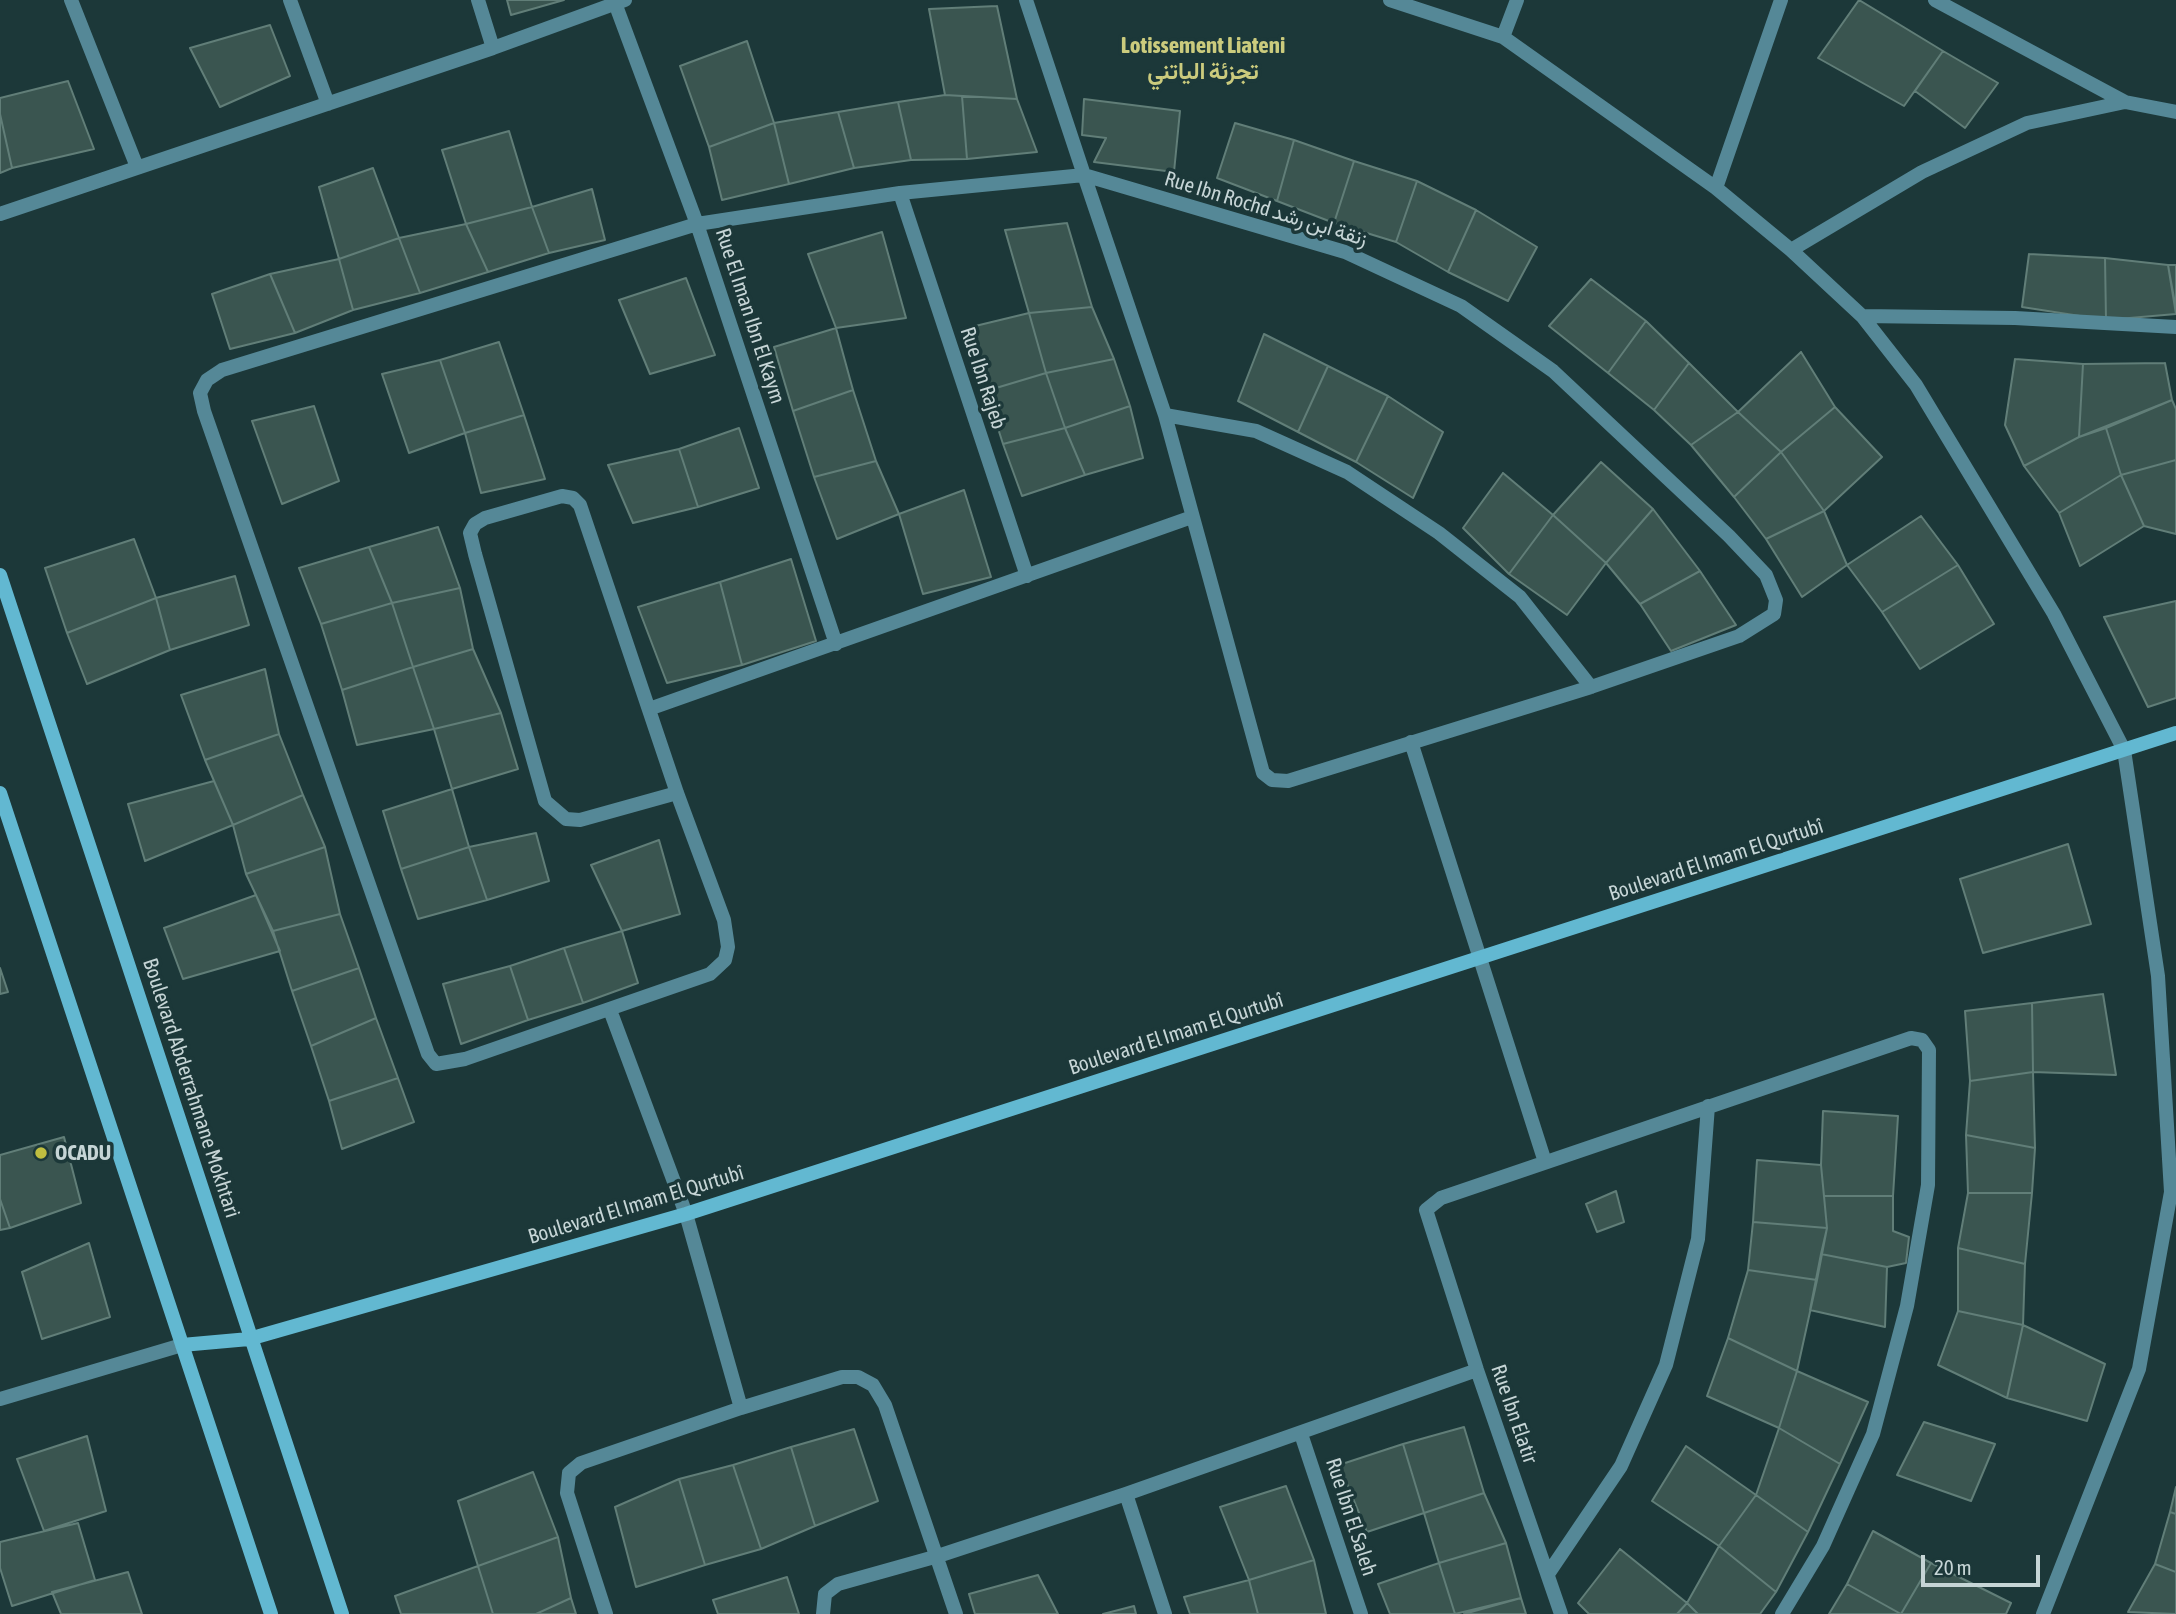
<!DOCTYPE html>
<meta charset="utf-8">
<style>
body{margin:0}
#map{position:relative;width:2176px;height:1614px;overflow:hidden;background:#1c3839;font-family:"Asap Condensed",sans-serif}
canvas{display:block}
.scale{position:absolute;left:1921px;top:1555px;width:119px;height:32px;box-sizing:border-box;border:4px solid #c6d5d6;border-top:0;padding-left:9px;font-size:21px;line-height:24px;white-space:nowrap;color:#c6d5d6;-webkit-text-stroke:5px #1c3839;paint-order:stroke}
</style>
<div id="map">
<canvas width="2176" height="1614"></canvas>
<div class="scale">20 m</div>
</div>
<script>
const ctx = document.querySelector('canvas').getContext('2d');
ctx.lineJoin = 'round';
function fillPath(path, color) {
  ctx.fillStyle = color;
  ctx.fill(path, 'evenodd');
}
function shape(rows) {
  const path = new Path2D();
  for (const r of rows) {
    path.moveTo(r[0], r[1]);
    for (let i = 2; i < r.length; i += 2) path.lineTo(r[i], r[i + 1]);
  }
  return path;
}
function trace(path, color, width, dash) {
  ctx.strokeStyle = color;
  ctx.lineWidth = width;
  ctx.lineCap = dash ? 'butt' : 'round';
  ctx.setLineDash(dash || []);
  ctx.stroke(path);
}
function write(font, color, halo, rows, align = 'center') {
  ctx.font = font + ' "Asap Condensed",Vazirmatn,sans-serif';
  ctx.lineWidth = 7;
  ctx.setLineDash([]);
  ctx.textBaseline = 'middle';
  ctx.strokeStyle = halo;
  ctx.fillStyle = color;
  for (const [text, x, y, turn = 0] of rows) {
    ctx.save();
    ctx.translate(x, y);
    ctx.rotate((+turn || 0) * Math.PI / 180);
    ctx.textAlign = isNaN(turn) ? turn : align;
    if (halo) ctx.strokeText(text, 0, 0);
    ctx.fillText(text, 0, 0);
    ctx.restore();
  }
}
const building = shape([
 [507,0,564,0,511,15,507,0],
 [1859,0,1943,51,1904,106,1818,58,1859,0],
 [997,6,1017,99,945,95,929,9,997,6],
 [270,25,290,76,220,107,190,48,270,25],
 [747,41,774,123,709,147,680,66,747,41],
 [1943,51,1998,83,1965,128,1915,91,1943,51],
 [68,81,94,149,12,168,0,114,0,98,68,81],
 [945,95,962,96,967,159,911,160,898,102,945,95],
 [962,96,1017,99,1037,152,967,159,962,96],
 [1084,99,1180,111,1174,172,1094,162,1106,138,1082,135,1084,99],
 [898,102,911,160,854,168,838,112,898,102],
 [838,112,854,168,789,184,774,123,838,112],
 [0,114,12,168,0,173,0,114],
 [774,123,789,184,722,200,709,147,774,123],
 [1235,123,1294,140,1277,201,1217,178,1235,123],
 [509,131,532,207,466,224,442,150,509,131],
 [1294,140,1354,161,1334,223,1277,201,1294,140],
 [1354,161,1417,181,1396,242,1334,223,1354,161],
 [373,168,399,238,339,259,319,187,373,168],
 [1417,181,1476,210,1448,272,1396,242,1417,181],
 [592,189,605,240,549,253,532,207,592,189],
 [532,207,549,253,488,272,466,224,532,207],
 [1476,210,1537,247,1508,301,1448,272,1476,210],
 [1067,223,1092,307,1029,313,1005,230,1067,223],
 [466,224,488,272,420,293,399,238,466,224],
 [882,232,906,318,836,328,808,254,882,232],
 [399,238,420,293,353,310,339,259,399,238],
 [2029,254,2105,258,2106,320,2022,307,2029,254],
 [2105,258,2168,265,2176,314,2106,320,2105,258],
 [339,259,353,310,295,333,270,274,339,259],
 [2168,265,2176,265,2176,309,2168,265],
 [270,274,295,333,230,349,212,294,270,274],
 [686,278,715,355,650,374,619,300,686,278],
 [1591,279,1646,321,1608,373,1549,326,1591,279],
 [1092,307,1114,359,1046,373,1029,313,1092,307],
 [1029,313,1046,373,986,391,967,328,1029,313],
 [1646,321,1689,363,1654,410,1608,373,1646,321],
 [836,328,853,390,793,411,774,347,836,328],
 [1264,334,1328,366,1298,432,1238,401,1264,334],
 [499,342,524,415,465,433,440,360,499,342],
 [1801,352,1835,407,1781,452,1738,412,1801,352],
 [1114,359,1130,406,1065,428,1046,373,1114,359],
 [2015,359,2083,364,2079,437,2024,466,2005,425,2015,359],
 [440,360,465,433,409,453,382,374,440,360],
 [1689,363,1738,412,1691,445,1654,410,1689,363],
 [2165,363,2172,400,2079,437,2083,364,2165,363],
 [1328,366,1388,396,1356,462,1298,432,1328,366],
 [1046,373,1065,428,1003,444,986,391,1046,373],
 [853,390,876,461,814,477,793,411,853,390],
 [1388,396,1443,432,1413,498,1356,462,1388,396],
 [2172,400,2176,409,2176,460,2121,475,2106,428,2172,400],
 [314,406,339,481,282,504,252,421,314,406],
 [1130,406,1143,458,1085,475,1065,428,1130,406],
 [1835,407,1882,457,1824,511,1781,452,1835,407],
 [1738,412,1781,452,1734,497,1691,445,1738,412],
 [524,415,545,479,481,493,465,433,524,415],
 [739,428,759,488,698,507,679,449,739,428],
 [1065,428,1085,475,1022,496,1003,444,1065,428],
 [2106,428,2121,475,2059,513,2024,466,2079,437,2106,428],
 [679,449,698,507,633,523,608,465,679,449],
 [1781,452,1824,511,1766,539,1734,497,1781,452],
 [2176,460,2176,534,2144,526,2121,475,2176,460],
 [876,461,899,514,837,539,814,477,876,461],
 [1601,462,1653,509,1606,563,1553,515,1601,462],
 [1503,473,1553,515,1509,574,1463,528,1503,473],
 [2121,475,2144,526,2080,566,2059,513,2121,475],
 [964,490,991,577,923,594,899,514,964,490],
 [1653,509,1700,571,1640,604,1606,563,1653,509],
 [1824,511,1847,565,1802,597,1766,539,1824,511],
 [1553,515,1606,563,1567,615,1509,574,1553,515],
 [1921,516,1958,565,1882,612,1847,565,1921,516],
 [438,527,460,588,392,603,369,547,438,527],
 [134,539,156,598,67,633,45,568,134,539],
 [369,547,392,603,321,624,299,568,369,547],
 [791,559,816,641,742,665,720,582,791,559],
 [1958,565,1994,624,1920,669,1882,612,1958,565],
 [1700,571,1736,625,1671,651,1640,604,1700,571],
 [235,576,249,625,170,650,156,598,235,576],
 [720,582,742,665,667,683,638,607,720,582],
 [460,588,473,649,413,667,392,603,460,588],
 [156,598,170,650,87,684,67,633,156,598],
 [2176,601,2176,698,2148,707,2104,617,2176,601],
 [392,603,413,667,342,690,321,624,392,603],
 [473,649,501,713,434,729,413,667,473,649],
 [413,667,434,729,357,745,342,690,413,667],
 [265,669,279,734,205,760,181,695,265,669],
 [501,713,518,769,452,789,434,729,501,713],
 [279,734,303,795,233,825,205,760,279,734],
 [214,781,233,825,145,861,128,804,214,781],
 [452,789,469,847,401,869,383,811,452,789],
 [303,795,325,847,246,874,233,825,303,795],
 [536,833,549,881,487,900,469,847,536,833],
 [659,840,680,914,622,931,591,865,659,840],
 [2068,844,2091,924,1983,953,1960,879,2068,844],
 [325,847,340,914,273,931,246,874,325,847],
 [469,847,487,900,418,919,401,869,469,847],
 [256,895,280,951,183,979,164,928,256,895],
 [340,914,359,968,292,991,273,931,340,914],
 [622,931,638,983,583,1003,564,948,622,931],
 [564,948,583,1003,528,1020,510,966,564,948],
 [510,966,528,1020,461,1044,443,984,510,966],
 [0,968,8,992,0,994,0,968],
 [359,968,376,1018,311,1046,292,991,359,968],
 [2103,994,2116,1075,2033,1072,2032,1003,2103,994],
 [2032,1003,2033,1072,1970,1081,1965,1011,2032,1003],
 [376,1018,398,1078,329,1101,311,1046,376,1018],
 [2033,1072,2035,1148,1966,1135,1970,1081,2033,1072],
 [398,1078,414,1122,342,1149,329,1101,398,1078],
 [1823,1111,1898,1116,1893,1196,1824,1196,1821,1165,1823,1111],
 [1966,1135,2035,1148,2032,1193,1968,1193,1966,1135],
 [64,1137,81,1203,10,1228,0,1199,0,1155,64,1137],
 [1757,1160,1821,1165,1827,1228,1753,1222,1757,1160],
 [1616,1191,1624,1222,1597,1232,1586,1204,1616,1191],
 [1968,1193,2032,1193,2025,1264,1958,1248,1968,1193],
 [1824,1196,1893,1196,1893,1231,1909,1237,1906,1263,1887,1267,1821,1254,1827,1228,1824,1196],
 [0,1199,10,1228,0,1230,0,1199],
 [1753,1222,1827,1228,1817,1280,1748,1270,1753,1222],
 [89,1243,110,1317,42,1339,22,1272,89,1243],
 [1958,1248,2025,1264,2023,1325,1958,1311,1958,1248],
 [1821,1254,1887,1267,1885,1327,1810,1310,1821,1254],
 [1748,1270,1817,1280,1797,1371,1728,1338,1748,1270],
 [1958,1311,2023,1325,2007,1398,1938,1365,1958,1311],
 [2023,1325,2105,1364,2087,1421,2007,1398,2023,1325],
 [1728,1338,1797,1371,1779,1428,1707,1396,1728,1338],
 [1797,1371,1868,1402,1840,1464,1779,1428,1797,1371],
 [1924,1422,1995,1444,1971,1501,1897,1475,1924,1422],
 [1464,1427,1484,1493,1424,1513,1403,1444,1464,1427],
 [1779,1428,1840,1464,1808,1532,1756,1495,1779,1428],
 [854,1429,878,1501,815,1526,791,1447,854,1429],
 [87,1436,106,1511,44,1531,17,1459,87,1436],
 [1403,1444,1424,1513,1367,1532,1339,1465,1403,1444],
 [1686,1446,1756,1495,1719,1546,1652,1501,1686,1446],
 [791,1447,815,1526,761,1549,733,1465,791,1447],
 [733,1465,761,1549,705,1565,679,1479,733,1465],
 [533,1472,558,1537,478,1566,458,1501,533,1472],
 [679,1479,705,1565,636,1587,615,1507,679,1479],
 [1286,1486,1314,1560,1249,1580,1220,1507,1286,1486],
 [2176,1487,2176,1514,2170,1512,2176,1487],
 [1484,1493,1506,1543,1439,1563,1424,1513,1484,1493],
 [1756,1495,1808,1532,1776,1592,1719,1546,1756,1495],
 [2170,1512,2176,1514,2176,1572,2155,1564,2170,1512],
 [78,1523,95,1580,12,1606,0,1568,0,1542,78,1523],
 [1873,1531,1931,1563,1901,1614,1847,1584,1873,1531],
 [558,1537,571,1598,536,1614,493,1614,478,1566,558,1537],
 [1506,1543,1521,1598,1455,1614,1439,1563,1506,1543],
 [1719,1546,1776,1592,1760,1614,1698,1614,1687,1603,1719,1546],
 [1620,1549,1687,1603,1677,1614,1589,1614,1578,1603,1620,1549],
 [1314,1560,1326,1614,1258,1614,1249,1580,1314,1560],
 [1439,1563,1455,1614,1390,1614,1378,1584,1439,1563],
 [1931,1563,2011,1603,2006,1614,1901,1614,1931,1563],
 [2155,1564,2176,1572,2176,1614,2128,1612,2155,1564],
 [478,1566,493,1614,401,1614,395,1596,478,1566],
 [128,1572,142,1614,61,1614,52,1592,128,1572],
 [1038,1575,1058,1614,975,1614,969,1594,1038,1575],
 [787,1577,799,1614,718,1614,713,1600,787,1577],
 [1249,1580,1258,1614,1190,1614,1184,1597,1249,1580],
 [1847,1584,1901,1614,1829,1614,1847,1584],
 [571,1598,576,1614,536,1614,571,1598],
 [1521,1598,1526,1614,1464,1614,1521,1598],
 [1687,1603,1698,1614,1677,1614,1687,1603],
 [1134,1606,1136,1614,1103,1614,1134,1606]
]);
const street = shape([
 [71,0,137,167],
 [290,0,328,104],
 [478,0,493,48],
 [1390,0,1503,37,1716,188,1791,250,1862,316,1916,385,2054,614,2124,750,2158,976,2171,1192,2139,1369,2043,1614],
 [1935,0,2125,102],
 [615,3,697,224,836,644],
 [1503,37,1517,0],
 [1716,188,1781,0],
 [900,193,1027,576],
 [0,214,493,48,625,0],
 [1791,250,1922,172,2027,123,2125,102,2176,112],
 [1862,316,2015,318,2176,327],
 [1165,415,1256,431,1347,472,1439,533,1520,597,1591,687],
 [649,709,1192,517],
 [1411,742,1545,1162],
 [677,793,580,820,566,819,545,801,475,554,470,533,475,524,485,518,562,496,573,498,580,505,677,793,724,920,728,947,725,960,710,974,465,1059,436,1064,428,1054,204,411,200,393,207,380,222,370,697,224,900,193,1084,175,1345,252,1461,306,1553,371,1729,536,1766,575,1776,600,1774,614,1739,636,1591,687,1288,781,1272,780,1263,773,1165,415,1084,175,1026,0],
 [610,1010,686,1214,741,1408],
 [0,1399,182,1345],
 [1301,1434,1361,1614],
 [1126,1494,1165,1614],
 [1548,1574,1621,1466,1666,1365,1698,1239,1708,1106],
 [606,1614,567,1493,569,1473,581,1463,741,1408,842,1377,858,1377,873,1385,885,1405,956,1614],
 [823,1614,825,1594,838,1584,938,1556,1126,1494,1477,1370],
 [1561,1614,1477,1370,1426,1210,1441,1198,1911,1038,1922,1040,1929,1050,1928,1185,1907,1306,1873,1434,1823,1546,1782,1614]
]);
const secondary = shape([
 [0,575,342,1614],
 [0,793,271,1614],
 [182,1345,249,1339,686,1214,2176,733]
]);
const markers = [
 [41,1153,7,"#c0be40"]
];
const streetNames = [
 ["Rue Ibn Rochd زنقة ابن رشد",1266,209,17],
 ["Rue El Iman Ibn El Kaym",750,316,72],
 ["Rue Ibn Rajeb",983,378,72],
 ["Boulevard El Imam El Qurtubî",1716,860,-18],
 ["Boulevard El Imam El Qurtubî",1176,1034,-18],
 ["Boulevard Abderrahmane Mokhtari",191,1088,72],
 ["Boulevard El Imam El Qurtubî",636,1205,-17],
 ["Rue Ibn Elatir",1514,1414,71],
 ["Rue Ibn El Saleh",1351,1517,72]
];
const poiNames = [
 ["OCADU",55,1153]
];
const neighbourhoodNames = [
 ["Lotissement Liateni",1203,46],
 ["تجزئة الياتني",1203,72]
];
fillPath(building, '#3a5550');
trace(building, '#617e78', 2);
trace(street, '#558897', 14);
trace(secondary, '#62b8d1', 14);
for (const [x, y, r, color] of markers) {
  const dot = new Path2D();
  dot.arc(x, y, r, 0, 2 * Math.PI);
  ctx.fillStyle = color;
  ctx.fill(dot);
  trace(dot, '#1c3839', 2.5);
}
write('21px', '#c6d5d6', '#1c3839', streetNames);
write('bold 21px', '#c6d5d6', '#1c3839', poiNames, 'left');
write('bold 23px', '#cbcb7d', '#1c3839', neighbourhoodNames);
</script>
